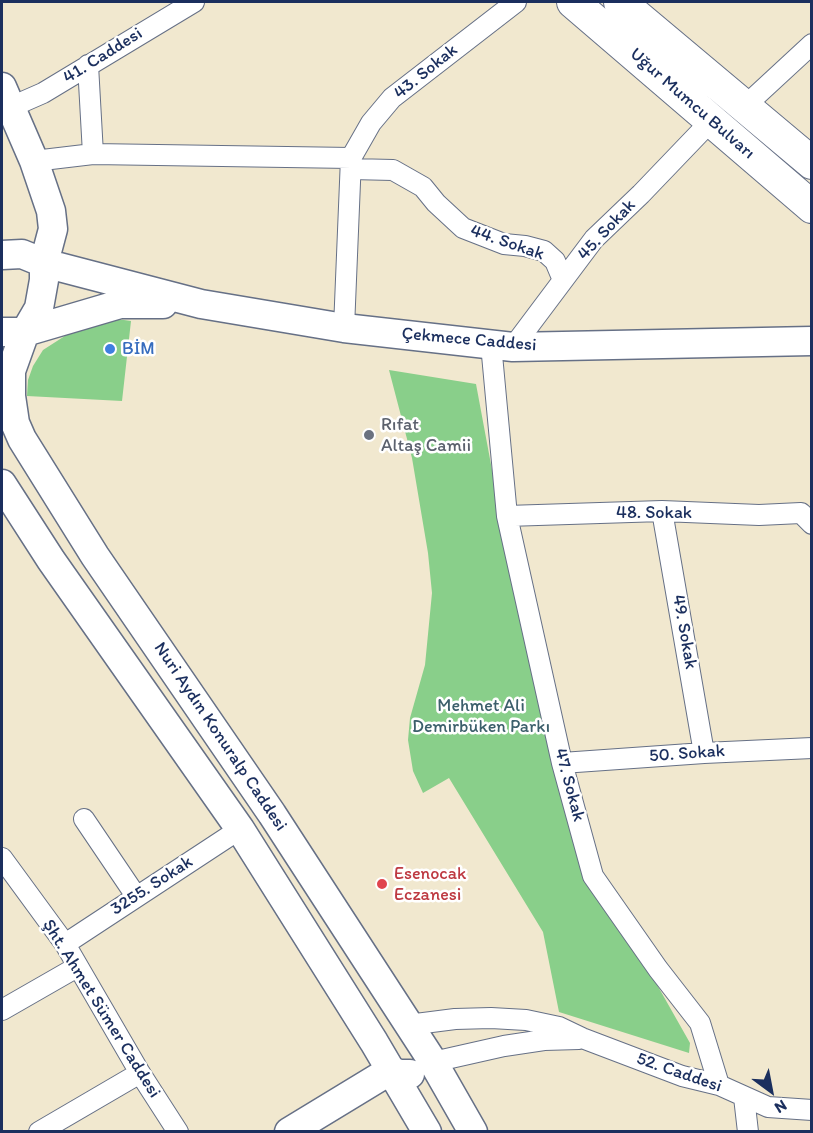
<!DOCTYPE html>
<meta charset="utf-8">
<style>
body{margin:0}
#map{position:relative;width:813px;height:1133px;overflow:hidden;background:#f1e8cf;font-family:Itim,sans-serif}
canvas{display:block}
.frame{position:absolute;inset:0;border:3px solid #1b2f5e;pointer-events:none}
.north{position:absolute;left:741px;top:1061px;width:60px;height:60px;-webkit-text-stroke:4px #fff;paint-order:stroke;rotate:148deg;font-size:16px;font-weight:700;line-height:24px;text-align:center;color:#1b2f5e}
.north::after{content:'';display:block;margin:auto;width:21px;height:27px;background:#1b2f5e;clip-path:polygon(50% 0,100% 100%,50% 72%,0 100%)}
</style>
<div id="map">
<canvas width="813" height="1133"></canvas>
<div class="frame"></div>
<div class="north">N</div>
</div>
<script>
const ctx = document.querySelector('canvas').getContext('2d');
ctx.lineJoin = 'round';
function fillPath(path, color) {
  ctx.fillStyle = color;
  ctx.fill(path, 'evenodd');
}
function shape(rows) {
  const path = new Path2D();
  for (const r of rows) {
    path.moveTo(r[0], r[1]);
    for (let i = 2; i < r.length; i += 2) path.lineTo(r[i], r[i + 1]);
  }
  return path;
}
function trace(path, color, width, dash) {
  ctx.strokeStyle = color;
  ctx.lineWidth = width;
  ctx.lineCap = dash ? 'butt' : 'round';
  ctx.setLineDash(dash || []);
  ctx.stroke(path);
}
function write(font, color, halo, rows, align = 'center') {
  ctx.font = font + ' Itim,sans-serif';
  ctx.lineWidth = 5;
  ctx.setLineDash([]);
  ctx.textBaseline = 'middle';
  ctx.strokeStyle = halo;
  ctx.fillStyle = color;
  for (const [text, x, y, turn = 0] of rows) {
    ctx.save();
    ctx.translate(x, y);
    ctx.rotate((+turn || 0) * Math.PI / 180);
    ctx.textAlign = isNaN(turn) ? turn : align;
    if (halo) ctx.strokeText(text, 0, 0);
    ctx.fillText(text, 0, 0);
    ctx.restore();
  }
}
const green = shape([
 [110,318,131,321,122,401,27,396,28,380,33,366,43,350,71,332],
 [389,370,476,384,514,588,600,884,690,1043,689,1053,559,1012,543,932,449,778,423,793,413,771,408,740,410,718,425,665,432,593,428,553,412,458]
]);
const street = shape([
 [88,65,93,154],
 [745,106,812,44],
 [11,107,43,93,194,2],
 [351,158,371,123,392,98,516,2],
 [34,161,93,154,351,158,344,328],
 [351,169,393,170,423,187,436,203,463,228,504,244,525,246,544,251,555,261,563,280],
 [491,344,507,516,562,763,593,876,658,969,700,1023,719,1085],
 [513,347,594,239,641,194,711,121],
 [662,511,704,753],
 [507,516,662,511,759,515,801,513,812,524],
 [562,763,704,753,812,748],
 [84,819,136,896],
 [2,858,65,944,140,1073,178,1132],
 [65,944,240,829],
 [2,1010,77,967],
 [408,1025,455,1019,491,1018,526,1020,559,1027,582,1038,682,1076,719,1085,768,1107,812,1110],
 [433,1062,504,1046,544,1040,579,1039],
 [744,1097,748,1132],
 [39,1132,140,1073]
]);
const secondary = shape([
 [2,87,34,161,51,211,53,229,44,263,44,280,39,308,25,332,11,371,11,396,15,423,22,439,95,556,272,814,433,1062,473,1132],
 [2,255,22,254,44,263,201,304,344,328,513,347,812,341],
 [2,332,25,332,120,304,163,304],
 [2,484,51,560,240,829,374,1042,427,1132],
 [289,1132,391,1070,398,1074,410,1074]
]);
const primary = shape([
 [573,2,812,207],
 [620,2,812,163]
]);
const markers = [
 [110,349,6,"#3f7fe0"],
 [369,435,6,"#6b7280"],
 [382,884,6,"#e0444e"]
];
const streetNames = [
 ["41. Caddesi",103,56,-32],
 ["43. Sokak",426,72,-39],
 ["Uğur Mumcu Bulvarı",692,104,41],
 ["45. Sokak",607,230,-47],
 ["44. Sokak",507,243,19],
 ["Çekmece Caddesi",469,340,5],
 ["48. Sokak",654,513],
 ["49. Sokak",684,632,80],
 ["Nuri Aydın Konuralp Caddesi",220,737,56],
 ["50. Sokak",687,754,-4],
 ["47. Sokak",569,785,75],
 ["3255. Sokak",152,886,-33],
 ["Şht. Ahmet Sümer Caddesi",101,1009,58],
 ["52. Caddesi",679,1073,19]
];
const shopNames = [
 ["BİM",122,349]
];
const worshipNames = [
 ["Rıfat",381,425],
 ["Altaş Camii",381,446]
];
const parkNames = [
 ["Mehmet Ali",481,706],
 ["Demirbüken Parkı",481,727]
];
const healthNames = [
 ["Esenocak",394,874],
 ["Eczanesi",394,895]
];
fillPath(green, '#89cf8a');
trace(street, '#667086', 22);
trace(secondary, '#667086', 31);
trace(primary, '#667086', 34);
trace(street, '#fff', 20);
trace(secondary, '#fff', 28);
trace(primary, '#fff', 32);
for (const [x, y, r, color] of markers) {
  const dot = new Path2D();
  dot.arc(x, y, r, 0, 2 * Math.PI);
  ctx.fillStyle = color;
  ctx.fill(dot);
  trace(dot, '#fff', 2);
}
write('18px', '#1b2f5e', '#fff', streetNames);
write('18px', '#366cbe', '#fff', shopNames, 'left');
write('18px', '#5b616d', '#fff', worshipNames, 'left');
write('18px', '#3c5f6b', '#fff', parkNames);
write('18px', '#be3a42', '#fff', healthNames, 'left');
</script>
